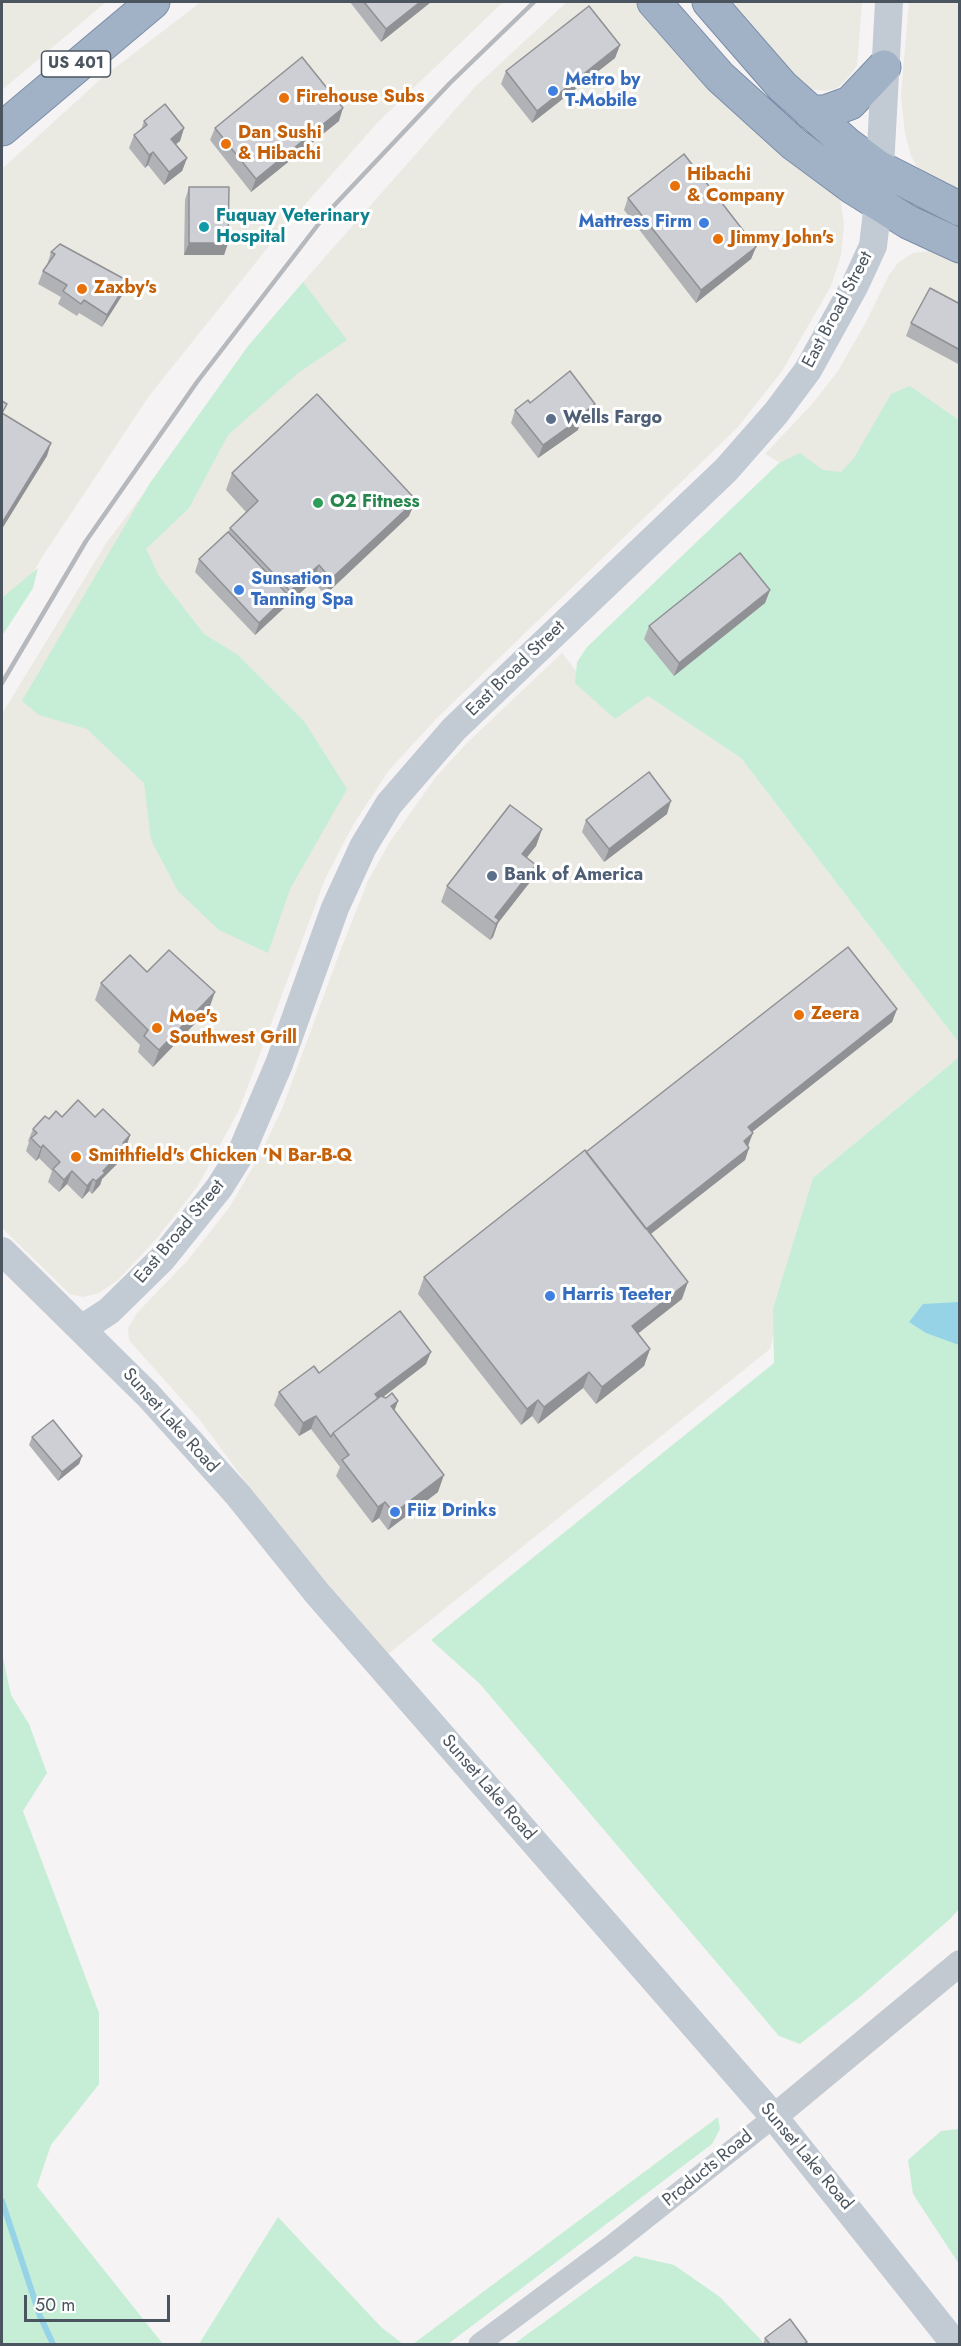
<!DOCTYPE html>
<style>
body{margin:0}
#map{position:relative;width:961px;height:2346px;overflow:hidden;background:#f5f3f3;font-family:Jost,sans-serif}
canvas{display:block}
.frame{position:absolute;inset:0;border:3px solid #4b555f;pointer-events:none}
.scale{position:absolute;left:24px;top:2295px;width:146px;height:27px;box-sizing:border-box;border:3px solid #4b555f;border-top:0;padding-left:8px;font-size:18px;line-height:21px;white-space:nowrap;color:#4b555f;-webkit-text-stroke:4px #fff;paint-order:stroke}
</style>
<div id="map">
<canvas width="961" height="2346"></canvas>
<div class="frame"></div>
<div class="scale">50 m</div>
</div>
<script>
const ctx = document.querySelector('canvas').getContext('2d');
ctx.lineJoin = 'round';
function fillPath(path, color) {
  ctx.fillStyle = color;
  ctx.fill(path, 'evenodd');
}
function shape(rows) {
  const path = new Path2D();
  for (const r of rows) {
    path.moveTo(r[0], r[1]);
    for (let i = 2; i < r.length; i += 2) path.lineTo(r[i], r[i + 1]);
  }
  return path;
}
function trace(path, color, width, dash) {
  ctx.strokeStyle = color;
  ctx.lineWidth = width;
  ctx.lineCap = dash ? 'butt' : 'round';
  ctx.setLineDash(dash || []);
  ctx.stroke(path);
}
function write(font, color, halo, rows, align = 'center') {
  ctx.font = font + ' Jost,sans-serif';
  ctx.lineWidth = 6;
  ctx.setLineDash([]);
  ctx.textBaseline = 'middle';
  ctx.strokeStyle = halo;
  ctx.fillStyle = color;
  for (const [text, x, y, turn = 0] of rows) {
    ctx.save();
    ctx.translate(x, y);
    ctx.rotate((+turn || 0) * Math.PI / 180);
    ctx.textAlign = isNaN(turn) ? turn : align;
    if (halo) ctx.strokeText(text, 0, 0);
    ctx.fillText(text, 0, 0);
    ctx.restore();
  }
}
const commercial = shape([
 [2,2,106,2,2,90],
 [201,2,503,2,377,123,273,241,149,396,46,551,2,623,2,169,103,77],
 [567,2,639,2,834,190,841,203,844,225,841,255,831,286,782,371,738,427,437,718,389,770,353,825,325,879,239,1110,197,1187,157,1238,118,1280,99,1293,83,1297,70,1294,2,1228,2,714,107,542,303,282,475,87],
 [726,2,862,2,857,66,847,79,837,88,825,91,808,89,791,78],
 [909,2,959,2,959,193,920,172,911,156,905,133,901,96],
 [929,251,959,260,959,439,831,492,765,454,813,403,838,371,866,322,889,275,898,263,913,253],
 [562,653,614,719,648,696,741,758,959,1043,959,1057,813,1178,770,1349,388,1654,273,1519,200,1420,129,1340,128,1328,137,1313,187,1261,229,1208,260,1155,282,1109,341,949,368,881,389,843,436,777,468,742]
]);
const green = shape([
 [303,282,347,340,298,373,228,435,189,508,146,549,159,576,204,634,238,655,304,721,347,789,290,889,268,953,219,930,178,891,151,840,144,783,87,729,39,715,22,701,150,483,248,346],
 [910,386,960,421,959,1043,741,758,648,696,615,719,575,683,577,662,587,647,779,463,800,453,823,470,841,472,854,458,891,394],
 [38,568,33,588,2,636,2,598],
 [959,1057,960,1908,950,1919,860,1997,800,2044,779,2036,480,1684,431,1640,774,1363,773,1309,813,1178],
 [2,1653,11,1695,29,1724,47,1773,23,1811,99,2013,99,2084,51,2145,37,2186,163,2344,2,2343],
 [718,2117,720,2129,712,2144,448,2344,413,2344],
 [959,2129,960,2129,959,2264,913,2194,908,2160,941,2131],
 [278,2217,381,2327,403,2344,199,2344],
 [635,2256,674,2265,720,2297,762,2341,762,2344,514,2344]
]);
const water = shape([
 [959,1302,959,1345,926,1333,909,1322,923,1304]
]);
const stream = shape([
 [2,2201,40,2316,53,2344]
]);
const minor = shape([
 [479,2344,611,2246,774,2117]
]);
const tertiary = shape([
 [774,2117,960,1963]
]);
const secondary = shape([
 [2,1251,148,1395,238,1495,317,1593,774,2117,955,2344],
 [83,1328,109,1311,162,1259,219,1188,241,1153,279,1064,335,908,363,847,389,804,454,729,726,470,776,413,808,370,855,285,873,246,878,203,889,2]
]);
const trunk = shape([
 [654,2,720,77,794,144,852,187,908,222,960,246],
 [709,2,782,86,847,144,878,167,960,209],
 [810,112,825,112,850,103,884,67],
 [2,129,153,2]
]);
const rail = shape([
 [2,683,86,541,197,382,327,213,450,83,534,2]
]);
const wall = shape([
 [350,2,431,2,381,42],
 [620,45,615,58,532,123,501,84,506,71],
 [144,121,184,128,180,141,176,144,187,158,182,171,164,185,148,165,145,168,129,148,134,135,141,130],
 [339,121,251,192,210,140,215,128],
 [189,187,228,243,224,255,184,255,185,200],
 [628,198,756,247,751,259,696,303,624,210],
 [51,252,128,281,123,294,102,327,79,313,77,316,58,304,61,297,38,284,43,271,47,265],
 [960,304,960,365,906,336,911,323],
 [530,403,595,404,591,416,579,425,578,430,538,458,511,423,515,410],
 [232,473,409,516,325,595,313,581,255,635,195,572,199,559,228,532,230,528,246,512,226,490],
 [770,590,765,603,674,676,644,639,649,626],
 [667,814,604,862,582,832,586,820],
 [542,829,536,846,526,858,530,882,498,923,493,937,490,940,441,902,447,886],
 [147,972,209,1009,153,1067,138,1052,140,1045,95,1000,101,983],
 [897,1009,892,1022,752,1132,748,1146,749,1148,745,1160,651,1234,682,1299,638,1333,650,1349,644,1366,596,1404,583,1388,538,1424,532,1416,521,1425,418,1294,424,1277,586,1152],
 [62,1117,95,1117,130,1135,122,1159,102,1179,100,1185,92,1194,89,1191,82,1199,67,1184,59,1192,48,1182,52,1171,39,1158,36,1161,26,1151,29,1142,28,1141,33,1129,49,1119],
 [426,1364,383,1397,398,1401,394,1410,438,1492,388,1530,379,1518,372,1523,336,1476,340,1467,311,1429,299,1436,274,1405,279,1392,319,1373],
 [32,1437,82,1456,79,1464,58,1481,29,1445],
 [765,2338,807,2342,807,2344,763,2344]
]);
const shadedWall = shape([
 [420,2,431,2,381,42,386,29],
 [620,45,615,58,532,123,537,111],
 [343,108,339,121,251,192,256,179],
 [184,128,180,141,167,151,171,139],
 [153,152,148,165,145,168,149,155],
 [187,158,182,171,164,185,169,172],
 [189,243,228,243,224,255,184,255],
 [756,247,751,259,696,303,701,290],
 [128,281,123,294,102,327,107,315],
 [595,404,591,416,579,425,578,430,538,458,543,445],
 [51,443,47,456,2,529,2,523],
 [416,500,409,516,325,595,331,579],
 [319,565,313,581,284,608,290,591],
 [770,590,765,603,674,676,679,663],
 [288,595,284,608,255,635,259,623],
 [671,801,667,814,604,862,609,849],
 [542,829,536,846,516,871,522,854],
 [536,865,530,882,498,923,493,937,490,940,496,924,495,917],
 [215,992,209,1009,153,1067,159,1050],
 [897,1009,892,1022,743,1139,748,1127],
 [753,1133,748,1146,744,1141],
 [130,1135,122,1159,102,1179,100,1185,92,1194,96,1181,103,1171,123,1143],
 [43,1145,39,1158,36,1161,41,1148],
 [749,1148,745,1160,639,1243,644,1231],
 [72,1171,67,1184,59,1192,64,1180],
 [93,1179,89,1191,82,1199,87,1186],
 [688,1282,682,1299,626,1343,632,1326],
 [650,1349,644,1366,596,1404,602,1387],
 [431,1352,426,1364,379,1400,375,1394],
 [589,1372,583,1388,538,1424,544,1407],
 [538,1400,532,1416,521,1425,527,1409],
 [398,1401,392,1417,391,1406],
 [316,1416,311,1429,299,1436,303,1423],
 [82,1456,79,1464,58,1481,62,1472],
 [444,1475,438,1492,388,1530,394,1513],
 [385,1502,379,1518,372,1523,378,1507]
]);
const building = shape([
 [364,2,420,2,386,29,364,2],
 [589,6,620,45,537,111,506,71,589,6],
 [302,57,343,108,256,179,215,128,302,57],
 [165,104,184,128,171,139,187,158,169,172,153,152,149,155,134,135,147,125,144,121,165,104],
 [684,154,756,247,701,290,628,198,684,154],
 [189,187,229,187,228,243,189,243,189,187],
 [60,244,128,281,107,315,84,300,81,304,63,291,67,285,43,271,55,254,51,252,60,244],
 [930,288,960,304,960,350,911,323,930,288],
 [570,371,595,404,581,415,582,417,543,445,515,410,528,400,530,403,570,371],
 [317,394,416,500,331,579,319,565,290,591,230,528,258,501,232,473,317,394],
 [2,401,7,404,2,413,51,443,2,523,2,401],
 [228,532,288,595,259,623,199,559,228,532],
 [740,553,770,590,679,663,649,626,740,553],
 [649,772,671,801,609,849,586,820,649,772],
 [510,805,542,829,522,854,536,865,495,917,499,920,496,924,447,886,510,805],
 [848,947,897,1009,748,1127,753,1133,744,1141,749,1148,646,1229,586,1152,848,947],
 [169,950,215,992,159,1050,144,1036,148,1030,101,983,130,955,147,972,169,950],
 [78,1100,95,1117,103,1109,130,1135,123,1143,126,1147,103,1171,105,1173,96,1181,93,1179,87,1186,72,1171,64,1180,53,1169,60,1162,43,1145,41,1148,31,1138,37,1133,33,1129,45,1116,49,1119,56,1111,62,1117,78,1100],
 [585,1150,688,1282,632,1326,650,1349,602,1387,589,1372,544,1407,538,1400,527,1409,424,1277,585,1150],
 [400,1311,431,1352,375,1394,378,1398,333,1433,331,1437,316,1416,303,1423,279,1392,314,1366,319,1373,400,1311],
 [392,1393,398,1401,391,1406,444,1475,394,1513,385,1502,378,1507,342,1460,349,1455,333,1433,381,1396,386,1398,392,1393],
 [53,1420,82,1456,62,1472,32,1437,53,1420],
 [790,2319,807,2342,804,2344,770,2344,765,2338,790,2319]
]);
const markers = [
 [553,91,6,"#3f7fe0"],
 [284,98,6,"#e8710a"],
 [226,144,6,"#e8710a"],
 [675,186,6,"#e8710a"],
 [704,223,6,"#3f7fe0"],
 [204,227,6,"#0f9aa8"],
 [718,239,6,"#e8710a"],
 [82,289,6,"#e8710a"],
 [551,419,6,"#5c6f8a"],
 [318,503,6,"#2e9e5b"],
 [239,590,6,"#3f7fe0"],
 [492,876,6,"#5c6f8a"],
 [799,1015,6,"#e8710a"],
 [157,1028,6,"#e8710a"],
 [76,1157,6,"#e8710a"],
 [550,1296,6,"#3f7fe0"],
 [395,1512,6,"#3f7fe0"]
];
const shields = [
 [76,64,69]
];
const shieldNames = [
 ["US 401",76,64]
];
const shopNames = [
 ["Metro by",565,81],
 ["T-Mobile",565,102],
 ["Mattress Firm",692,223,"right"],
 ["Sunsation",251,580],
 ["Tanning Spa",251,601],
 ["Harris Teeter",562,1296],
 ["Fiiz Drinks",407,1512]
];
const foodNames = [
 ["Firehouse Subs",296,98],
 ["Dan Sushi",238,134],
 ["& Hibachi",238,155],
 ["Hibachi",687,176],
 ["& Company",687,197],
 ["Jimmy John's",730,239],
 ["Zaxby's",94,289],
 ["Zeera",811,1015],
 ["Moe's",169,1018],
 ["Southwest Grill",169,1039],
 ["Smithfield's Chicken 'N Bar-B-Q",88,1157]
];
const cultureNames = [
 ["Fuquay Veterinary",216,217],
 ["Hospital",216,238]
];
const streetNames = [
 ["East Broad Street",838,310,-62],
 ["East Broad Street",516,669,-44],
 ["East Broad Street",180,1232,-50],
 ["Sunset Lake Road",170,1421,48],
 ["Sunset Lake Road",488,1788,49],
 ["Sunset Lake Road",806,2157,50],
 ["Products Road",708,2169,-39]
];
const serviceNames = [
 ["Wells Fargo",563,419],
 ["Bank of America",504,876]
];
const leisureNames = [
 ["O2 Fitness",330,503]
];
fillPath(commercial, '#eae9e2');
fillPath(green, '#c6eed7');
fillPath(water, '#96d3e7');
trace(stream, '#96d3e7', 6);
trace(trunk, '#7a8ea9', 35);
trace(minor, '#c2c9d0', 21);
trace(tertiary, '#c2c9d0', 26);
trace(secondary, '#c2cad4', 28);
trace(trunk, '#a2b2c6', 33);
trace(rail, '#b5b8bc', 4.5);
fillPath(wall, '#b0b2b6');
fillPath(shadedWall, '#909194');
fillPath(building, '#cdcfd4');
trace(building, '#909194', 1.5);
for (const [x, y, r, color] of markers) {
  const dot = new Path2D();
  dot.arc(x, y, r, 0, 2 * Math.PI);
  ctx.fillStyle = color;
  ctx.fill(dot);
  trace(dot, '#fff', 2);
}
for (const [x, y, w] of shields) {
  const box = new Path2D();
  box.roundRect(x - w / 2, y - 13, w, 26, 4.5);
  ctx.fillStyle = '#fff';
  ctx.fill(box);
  trace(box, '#4b555f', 1.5);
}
write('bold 16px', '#4b555f', null, shieldNames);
write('bold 18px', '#366cbe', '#fff', shopNames, 'left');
write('bold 18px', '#c56008', '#fff', foodNames, 'left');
write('bold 18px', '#0d838f', '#fff', cultureNames, 'left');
write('18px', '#4b555f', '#fff', streetNames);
write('bold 18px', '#4e5e75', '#fff', serviceNames, 'left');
write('bold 18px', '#27864d', '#fff', leisureNames, 'left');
</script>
